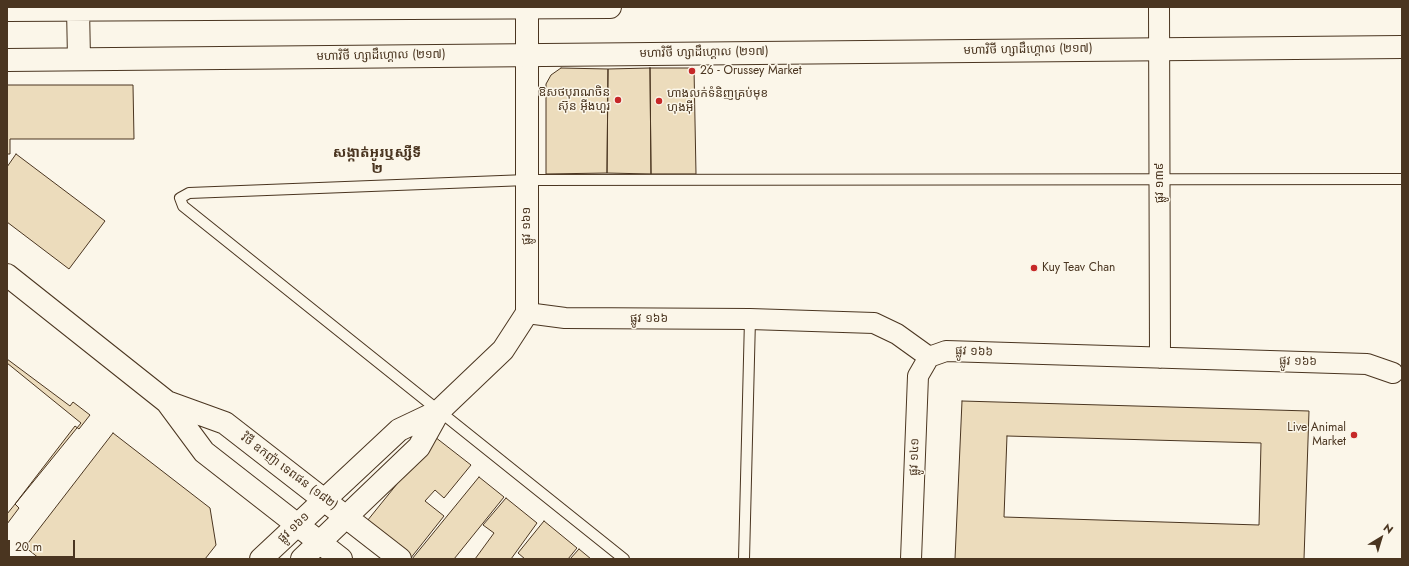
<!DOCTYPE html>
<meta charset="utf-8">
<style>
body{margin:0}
#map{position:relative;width:1409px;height:566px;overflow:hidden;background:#fbf6e9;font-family:Jost,sans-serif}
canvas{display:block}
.frame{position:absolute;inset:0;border:8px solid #4a3520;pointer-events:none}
.north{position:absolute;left:1361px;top:518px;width:40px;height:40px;-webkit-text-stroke:3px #fbf6e9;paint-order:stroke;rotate:38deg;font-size:11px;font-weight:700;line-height:16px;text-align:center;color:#4a3520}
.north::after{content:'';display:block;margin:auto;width:14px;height:18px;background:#4a3520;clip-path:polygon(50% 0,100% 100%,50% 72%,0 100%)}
.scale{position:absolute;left:8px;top:540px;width:67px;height:18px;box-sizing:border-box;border:2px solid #4a3520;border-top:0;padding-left:5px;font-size:12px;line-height:14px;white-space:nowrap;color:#4a3520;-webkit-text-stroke:3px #fbf6e9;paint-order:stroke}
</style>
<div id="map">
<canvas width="1409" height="566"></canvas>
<div class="frame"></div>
<div class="north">N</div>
<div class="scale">20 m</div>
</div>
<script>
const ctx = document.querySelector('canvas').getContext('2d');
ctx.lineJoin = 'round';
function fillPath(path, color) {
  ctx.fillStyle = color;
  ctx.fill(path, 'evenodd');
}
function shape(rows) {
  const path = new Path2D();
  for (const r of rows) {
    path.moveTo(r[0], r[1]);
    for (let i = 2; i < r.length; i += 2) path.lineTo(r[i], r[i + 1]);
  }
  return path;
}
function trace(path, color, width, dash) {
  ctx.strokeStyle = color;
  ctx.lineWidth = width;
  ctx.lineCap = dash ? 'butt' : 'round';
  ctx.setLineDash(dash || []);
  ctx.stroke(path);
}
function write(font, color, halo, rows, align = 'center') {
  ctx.font = font + ' Jost,"Noto Sans Khmer",sans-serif';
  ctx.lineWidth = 3;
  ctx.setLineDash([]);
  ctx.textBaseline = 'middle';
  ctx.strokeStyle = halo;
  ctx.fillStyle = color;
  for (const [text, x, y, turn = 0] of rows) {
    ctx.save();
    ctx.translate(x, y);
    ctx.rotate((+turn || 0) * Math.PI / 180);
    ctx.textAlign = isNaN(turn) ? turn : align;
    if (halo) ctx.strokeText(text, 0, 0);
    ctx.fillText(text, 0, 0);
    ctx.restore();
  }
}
const building = shape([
 [561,68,608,69,607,173,546,174,546,84,551,75,561,68],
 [650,68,651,174,607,173,608,69,650,68],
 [650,68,694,68,696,174,651,174,650,68],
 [7,85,133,85,134,139,10,139,10,154,7,154,7,85],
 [16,154,105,221,69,269,7,222,7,167,16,154],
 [7,359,70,406,73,402,90,415,79,429,75,426,15,504,19,508,7,524,7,359],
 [7,363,81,423,7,514,7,363],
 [962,401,1309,411,1304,559,955,559,962,401],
 [113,433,210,508,216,545,205,559,40,559,25,547,113,433],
 [1007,436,1261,443,1259,525,1004,517,1007,436],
 [435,437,471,465,444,498,435,490,425,501,444,516,410,559,363,526,435,437],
 [479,477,504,497,454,559,412,559,479,477],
 [506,498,537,523,511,559,475,559,494,533,483,525,506,498],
 [544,521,577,548,568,559,525,559,518,553,544,521],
 [579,549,591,559,570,559,579,549]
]);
const lane = shape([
 [624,559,183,206,180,198,189,193,527,180,1402,179],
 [744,559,750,319]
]);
const street = shape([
 [1159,7,1160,358],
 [527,313,565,318,750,319,874,323,897,334,929,357],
 [929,357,946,351,1367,364,1393,373],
 [911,559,918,376,929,357]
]);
const secondary = shape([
 [7,275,167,402,204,452,341,559],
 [167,402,225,423,400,559],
 [261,559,399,430,439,411],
 [302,559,419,447,439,411,503,350,527,313,527,8]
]);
const primary = shape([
 [78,8,79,59],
 [7,10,610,7],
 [7,60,1402,47]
]);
const markers = [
 [692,71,4,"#c62828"],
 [618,100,4,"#c62828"],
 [659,101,4,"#c62828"],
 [1034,268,4,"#c62828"],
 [1354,435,4,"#c62828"]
];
const streetNames = [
 ["មហាវិថី ហ្សាដឹហ្គោល (២១៧)",1028,50,-1],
 ["មហាវិថី ហ្សាដឹហ្គោល (២១៧)",704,53,-1],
 ["មហាវិថី ហ្សាដឹហ្គោល (២១៧)",381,56,-1],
 ["ផ្លូវ ១៣៩",1160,183,-90],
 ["ផ្លូវ ១៦១",527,226,-90],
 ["ផ្លូវ ១៦៦",649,319],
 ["ផ្លូវ ១៦៦",974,352,2],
 ["ផ្លូវ ១៦៦",1298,362,1],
 ["ផ្លូវ ១៤១",915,457,-88],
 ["វិថី ឧកញ៉ា ទេពផន (១៨២)",289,472,37],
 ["ផ្លូវ ១៦១",294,528,-43]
];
const poiNames = [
 ["26 - Orussey Market",700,71],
 ["ឱសថបុរាណចិន",610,93,"right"],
 ["ស៊ុន អ៊ីងហួរ",610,107,"right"],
 ["ហាងលក់ទំនិញគ្រប់មុខ",667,94],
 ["ហុងអ៊ី",667,108],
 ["Kuy Teav Chan",1042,268],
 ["Live Animal",1346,428,"right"],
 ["Market",1346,442,"right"]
];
const quarterNames = [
 ["សង្កាត់អូរឬស្សីទី",377,154],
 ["២",377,170]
];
fillPath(building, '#ecdcbc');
trace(building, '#4a3520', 1);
trace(lane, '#4a3520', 12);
trace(street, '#4a3520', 22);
trace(secondary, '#4a3520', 24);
trace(primary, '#4a3520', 24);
trace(lane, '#fbf6e9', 10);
trace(street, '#fbf6e9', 20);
trace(secondary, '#fbf6e9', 22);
trace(primary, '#fbf6e9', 22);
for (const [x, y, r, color] of markers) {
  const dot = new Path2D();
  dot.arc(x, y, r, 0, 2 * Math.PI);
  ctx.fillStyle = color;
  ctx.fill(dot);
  trace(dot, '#fbf6e9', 1.5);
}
write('12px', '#4a3520', '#fbf6e9', streetNames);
write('12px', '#4a3520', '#fbf6e9', poiNames, 'left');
write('bold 14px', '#4a3520', '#fbf6e9', quarterNames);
</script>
